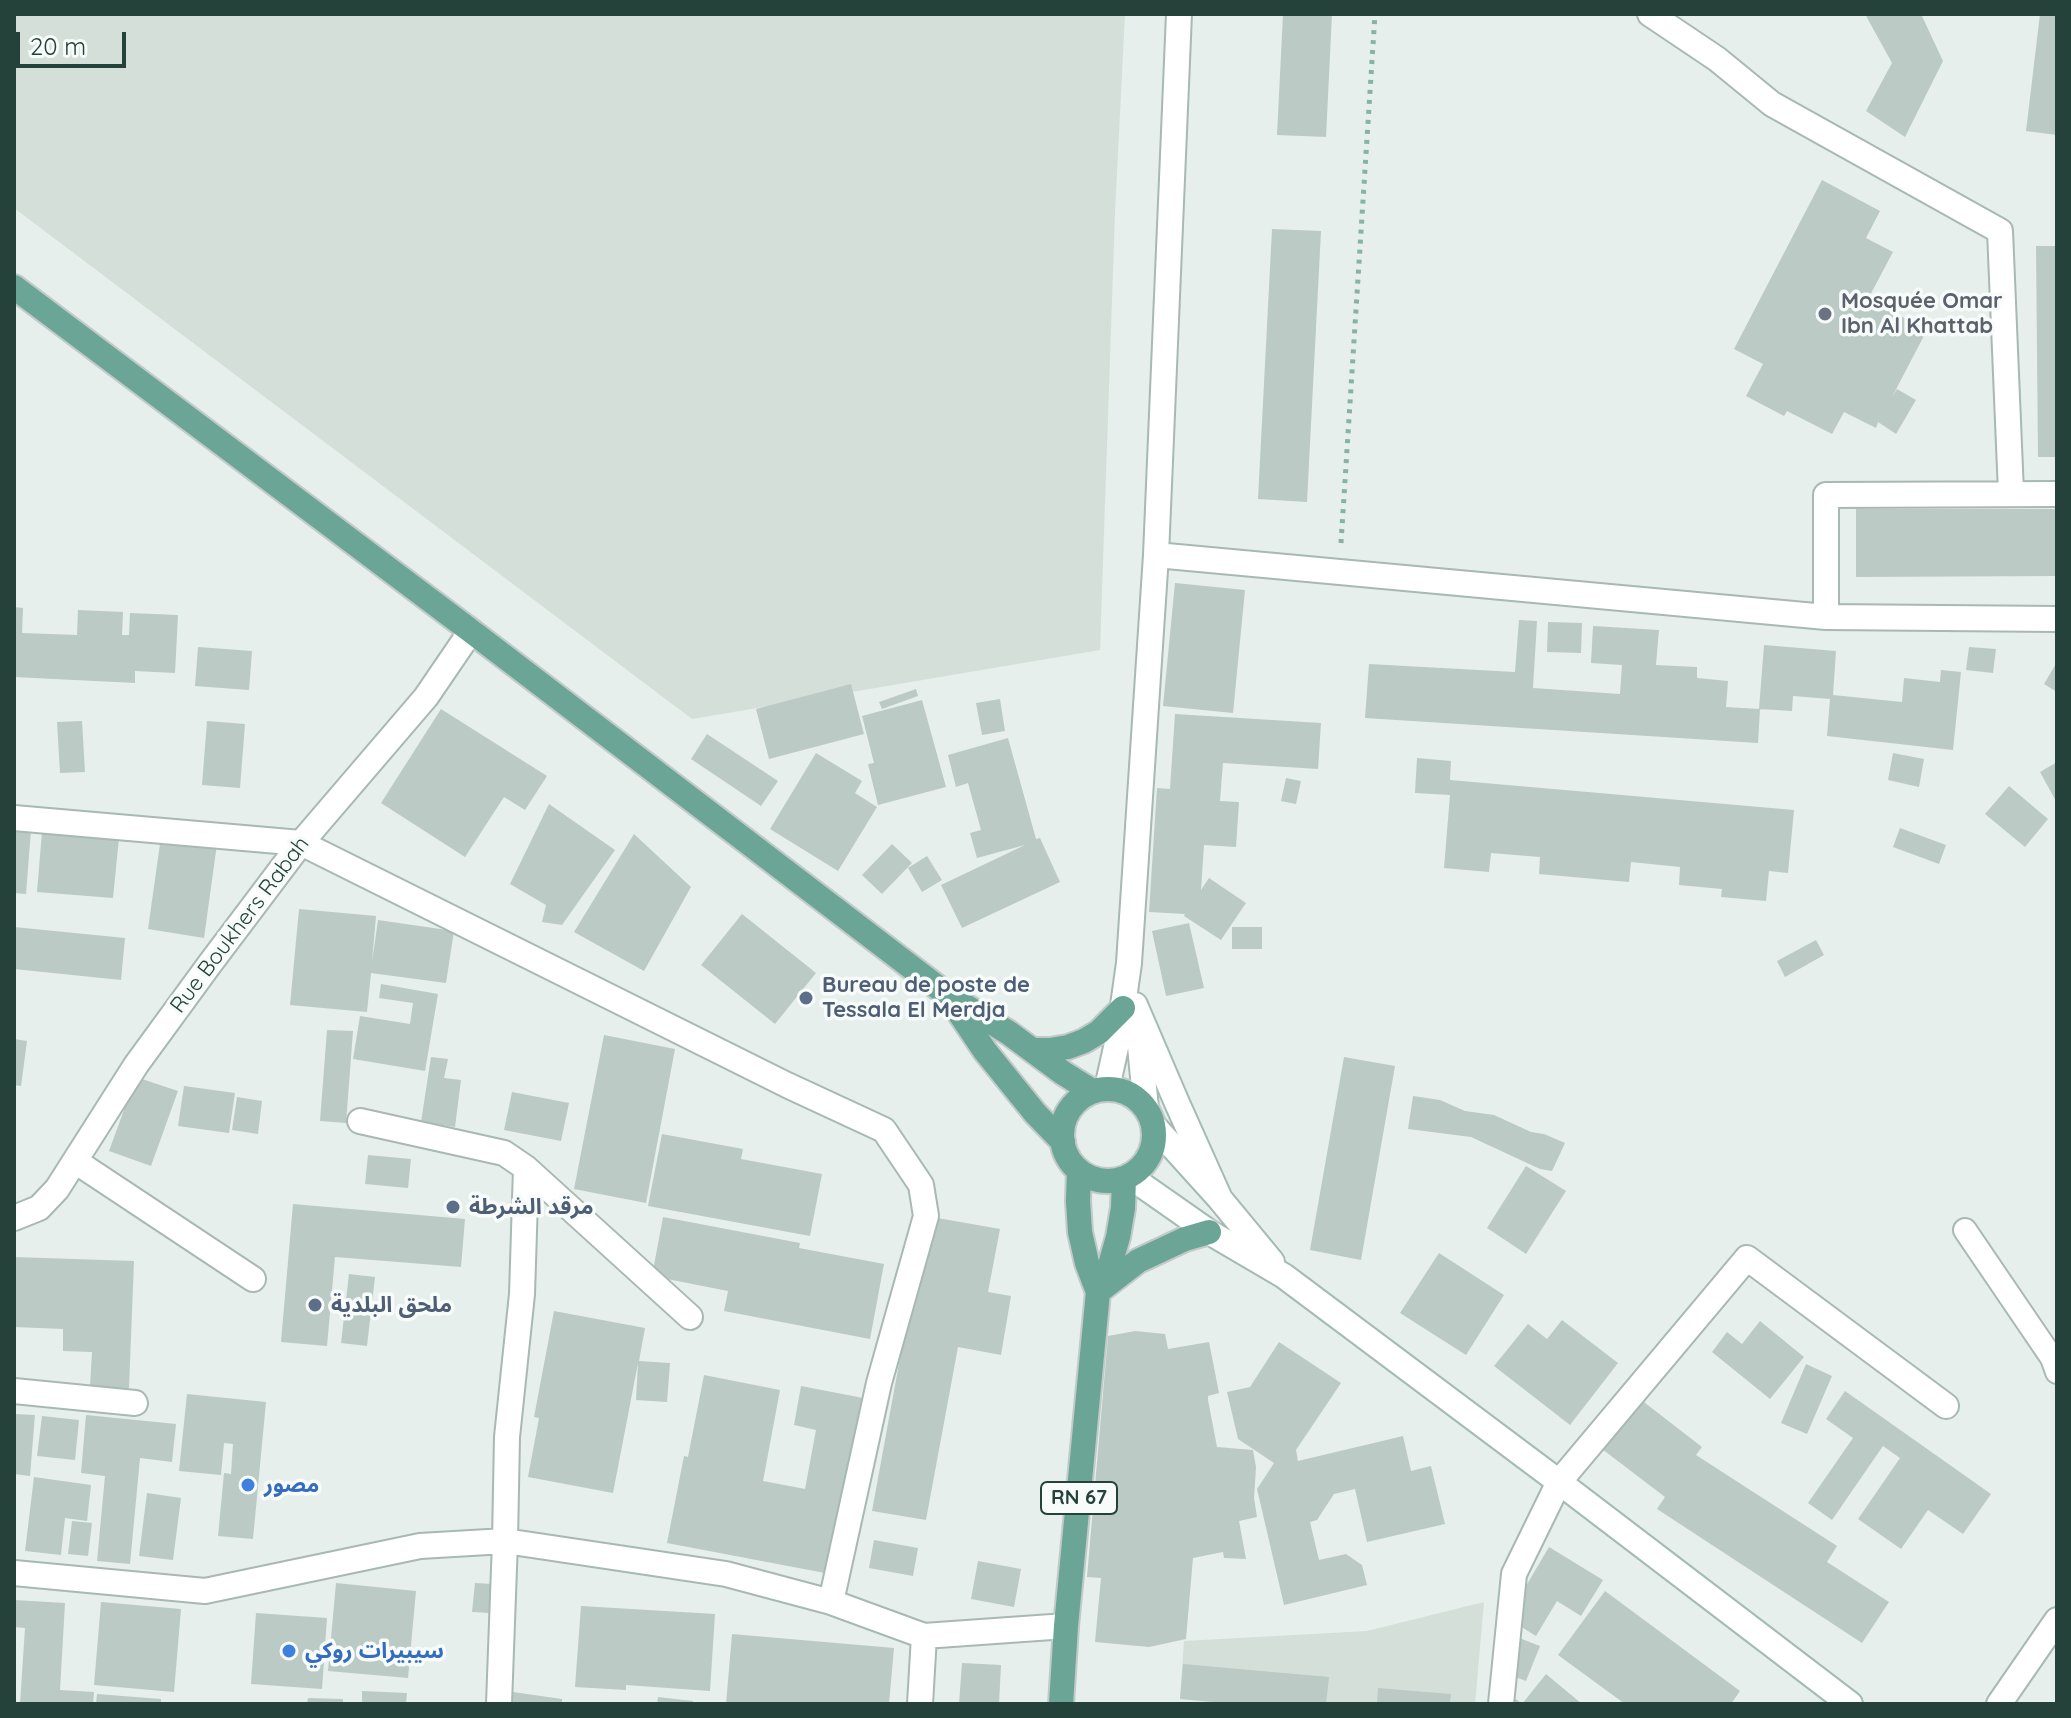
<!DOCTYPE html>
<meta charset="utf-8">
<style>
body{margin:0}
#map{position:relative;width:2071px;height:1718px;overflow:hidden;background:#e6efeb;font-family:Quicksand,sans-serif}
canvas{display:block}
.frame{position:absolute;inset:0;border:16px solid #24423a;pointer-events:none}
.scale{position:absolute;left:16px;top:32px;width:110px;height:36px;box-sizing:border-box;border:4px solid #24423a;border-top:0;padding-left:10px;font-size:24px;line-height:28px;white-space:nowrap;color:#24423a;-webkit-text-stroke:6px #f7fbf9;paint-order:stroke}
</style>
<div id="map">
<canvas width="2071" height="1718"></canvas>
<div class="frame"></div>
<div class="scale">20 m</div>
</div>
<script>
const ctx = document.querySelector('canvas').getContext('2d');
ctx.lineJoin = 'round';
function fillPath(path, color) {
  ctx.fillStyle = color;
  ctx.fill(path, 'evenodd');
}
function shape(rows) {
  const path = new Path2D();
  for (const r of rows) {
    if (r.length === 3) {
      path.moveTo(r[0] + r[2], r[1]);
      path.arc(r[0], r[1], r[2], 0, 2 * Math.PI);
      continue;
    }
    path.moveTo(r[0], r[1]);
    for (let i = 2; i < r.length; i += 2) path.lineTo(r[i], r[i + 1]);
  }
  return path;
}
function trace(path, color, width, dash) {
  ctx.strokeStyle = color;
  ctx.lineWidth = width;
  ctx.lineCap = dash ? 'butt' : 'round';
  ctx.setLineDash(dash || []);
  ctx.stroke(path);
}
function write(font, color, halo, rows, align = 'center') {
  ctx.font = font + ' Quicksand,"Noto Sans Arabic",sans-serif';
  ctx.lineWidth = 7;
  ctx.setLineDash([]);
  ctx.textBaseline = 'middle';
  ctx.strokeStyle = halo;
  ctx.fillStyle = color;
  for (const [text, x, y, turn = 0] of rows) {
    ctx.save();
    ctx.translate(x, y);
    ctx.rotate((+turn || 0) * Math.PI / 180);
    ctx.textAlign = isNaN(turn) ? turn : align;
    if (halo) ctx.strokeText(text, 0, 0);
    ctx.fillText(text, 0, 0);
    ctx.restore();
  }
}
const built = shape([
 [14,14,1125,14,1115,212,1100,650,692,719,14,208],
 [1484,1602,1475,1704,1209,1704,1209,1702,1180,1699,1184,1641,1367,1631]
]);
const building = shape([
 [1283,14,1332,14,1326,137,1277,135],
 [1865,14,1921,14,1943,61,1905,137,1866,111,1892,63],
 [2040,14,2057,14,2057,135,2026,131],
 [1822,180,1880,211,1866,238,1893,252,1868,299,1927,330,1892,397,1897,389,1916,400,1896,434,1878,422,1876,428,1844,412,1832,434,1787,411,1784,416,1746,396,1763,364,1734,349],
 [1272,229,1321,231,1307,502,1258,499],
 [2036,246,2057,246,2057,457,2038,457],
 [1856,509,2057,509,2057,576,1856,577],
 [1175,583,1245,590,1233,713,1163,706],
 [14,607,23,608,22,633,77,635,78,610,123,612,122,635,129,635,130,613,178,615,175,673,135,671,135,683,14,677],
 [1519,620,1537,621,1533,688,1620,694,1622,665,1591,663,1593,626,1659,630,1656,665,1697,667,1697,678,1728,681,1726,707,1760,709,1758,743,1365,718,1369,664,1515,672],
 [1548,622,1582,623,1581,653,1547,652],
 [1764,645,1836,651,1833,695,1902,702,1904,678,1940,682,1941,670,1961,672,1953,750,1827,736,1830,699,1793,696,1792,711,1759,709],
 [198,647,252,651,249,690,195,686],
 [1969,647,1996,649,1993,673,1966,670],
 [2057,662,2057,692,2044,684],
 [851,684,864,734,769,759,756,709],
 [916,689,918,696,882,709,879,702],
 [1000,699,1005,731,982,735,976,703],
 [922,700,946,787,878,805,868,764,874,763,862,716],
 [441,709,547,776,525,810,504,797,465,857,381,803],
 [1175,714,1321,723,1318,769,1223,763,1220,801,1239,802,1236,847,1204,845,1201,890,1209,878,1246,903,1221,940,1184,916,1185,914,1149,912,1157,788,1170,789],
 [82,721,85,772,60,773,57,722],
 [207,721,245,724,240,788,202,785],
 [707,734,778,781,761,806,691,759],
 [1008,738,1036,839,1040,838,1060,882,962,928,941,885,1025,845,977,858,970,833,981,830,968,783,956,787,948,755],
 [816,753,862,781,855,793,877,807,838,871,770,829],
 [1893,753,1924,759,1919,787,1888,780],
 [1417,758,1451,761,1450,780,1794,810,1788,873,1769,871,1766,901,1721,897,1722,889,1679,885,1680,867,1631,862,1629,882,1539,874,1540,857,1491,853,1489,872,1444,868,1450,795,1415,793],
 [2057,762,2057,803,2040,772],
 [1286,778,1301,781,1296,804,1281,801],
 [2009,786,2048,819,2025,847,1985,814],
 [549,804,615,850,562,925,542,922,546,905,510,884],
 [1900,828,1946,845,1939,864,1893,847],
 [14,829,31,830,26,894,14,893],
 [162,830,218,837,204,938,148,929],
 [42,832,119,838,113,898,37,892],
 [634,834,691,887,644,971,574,932],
 [892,844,912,863,882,894,862,875],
 [927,856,942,880,922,892,908,868],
 [299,909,376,916,372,962,378,920,454,931,446,983,371,973,367,1012,290,1005],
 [742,914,816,973,775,1024,701,965],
 [1189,923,1204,988,1166,996,1152,931],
 [14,927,125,938,121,980,14,969],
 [1232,927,1262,927,1262,949,1232,949],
 [1816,940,1824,955,1785,977,1777,961],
 [381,984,438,994,425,1071,353,1059,360,1016,410,1024,413,1003,379,998],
 [327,1030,353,1031,346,1123,320,1121],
 [604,1035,675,1049,646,1203,574,1189],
 [14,1039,27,1041,21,1086,14,1085],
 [431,1057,448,1059,444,1078,461,1080,455,1127,421,1122],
 [1344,1057,1395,1066,1361,1260,1310,1250],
 [136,1077,178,1091,151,1166,109,1151],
 [184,1086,235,1093,229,1133,178,1126],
 [512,1092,569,1103,561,1141,504,1130],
 [1413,1096,1440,1100,1465,1111,1494,1115,1531,1132,1544,1134,1565,1143,1552,1171,1540,1169,1471,1137,1408,1129],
 [237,1097,262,1101,258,1134,232,1130],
 [662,1134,743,1149,741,1159,822,1174,810,1236,648,1206],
 [368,1155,411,1159,408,1188,365,1184],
 [1526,1166,1566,1191,1526,1254,1487,1228],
 [293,1204,465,1219,461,1267,335,1257,327,1346,281,1342],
 [926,1216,1000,1229,988,1292,1011,1296,1001,1355,958,1347,926,1520,872,1511],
 [663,1217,800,1243,799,1248,884,1264,870,1339,724,1311,728,1291,652,1276],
 [1439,1253,1504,1295,1466,1355,1400,1313],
 [14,1257,134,1261,129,1388,90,1387,92,1352,63,1351,63,1329,14,1327],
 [349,1274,375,1277,367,1346,341,1343],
 [554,1311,645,1328,639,1361,670,1363,667,1402,636,1400,638,1363,613,1493,528,1477,539,1418,534,1417],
 [1562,1320,1618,1363,1570,1425,1494,1366,1528,1324,1547,1339],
 [1760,1321,1804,1357,1770,1399,1712,1352,1727,1332,1742,1344],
 [1135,1331,1165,1334,1168,1349,1209,1342,1219,1393,1208,1396,1208,1400,1217,1447,1253,1450,1256,1467,1254,1498,1257,1517,1239,1521,1246,1559,1224,1558,1223,1552,1193,1558,1186,1639,1149,1647,1095,1642,1101,1578,1087,1577,1108,1336],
 [1279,1342,1341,1383,1296,1450,1298,1461,1403,1436,1411,1471,1431,1466,1445,1524,1367,1542,1355,1489,1334,1494,1317,1520,1310,1522,1319,1560,1346,1554,1362,1565,1367,1585,1284,1605,1257,1489,1274,1463,1238,1439,1227,1392,1250,1387],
 [1806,1364,1832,1376,1807,1434,1781,1423],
 [704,1375,780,1390,763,1481,805,1489,816,1430,794,1425,801,1386,863,1398,830,1574,667,1543,684,1456,688,1457],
 [1845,1391,1991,1494,1963,1534,1928,1510,1901,1549,1858,1519,1900,1458,1883,1446,1832,1520,1808,1503,1853,1438,1826,1419],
 [187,1394,266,1402,253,1539,218,1536,224,1473,231,1474,233,1444,224,1443,221,1475,179,1471],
 [1640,1399,1702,1447,1696,1455,1837,1546,1827,1562,1889,1602,1862,1643,1657,1509,1665,1497,1602,1449],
 [14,1414,35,1415,30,1476,14,1474],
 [86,1415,176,1424,172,1462,140,1458,130,1564,97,1561,105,1476,81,1473],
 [42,1416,79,1420,75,1460,37,1456],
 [34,1477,91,1485,87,1521,65,1518,61,1555,25,1551],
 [147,1493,181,1498,173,1560,139,1556],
 [72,1521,92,1523,88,1556,68,1554],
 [874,1540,918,1548,913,1576,869,1568],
 [1549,1547,1603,1580,1581,1616,1557,1601,1536,1636,1507,1618],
 [978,1561,1021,1569,1014,1607,971,1599],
 [336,1583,416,1591,408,1678,328,1671],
 [475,1583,493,1584,490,1613,472,1612],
 [1605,1591,1740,1691,1731,1704,1625,1704,1558,1655],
 [14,1600,65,1603,60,1690,94,1692,93,1704,20,1704,25,1628,14,1627],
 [101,1602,181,1609,174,1692,94,1685],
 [581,1606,715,1614,710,1691,626,1685,626,1690,575,1687],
 [256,1613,327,1618,322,1689,251,1684],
 [732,1634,894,1648,889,1704,726,1704],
 [1514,1636,1540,1646,1526,1681,1500,1671],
 [962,1663,1001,1665,999,1704,959,1704],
 [1183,1664,1329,1677,1326,1704,1237,1704,1180,1699],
 [1546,1674,1582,1704,1513,1704,1516,1699,1522,1704],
 [1378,1688,1451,1694,1450,1704,1377,1704],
 [362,1691,407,1693,406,1704,362,1704],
 [506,1691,562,1699,562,1704,504,1704],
 [97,1694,161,1699,161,1704,96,1704],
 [658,1697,693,1701,692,1704,657,1704],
 [308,1698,343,1699,343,1704,307,1704]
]);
const path = shape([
 [1341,543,1375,14]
]);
const service = shape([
 [1965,1230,2052,1358,2057,1372]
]);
const minor = shape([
 [1650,14,1717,59,1772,104,2000,231,2011,493],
 [1156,555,1826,617,2057,619],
 [1826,617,1826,495,2057,494],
 [14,818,301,843,787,1085,884,1130,921,1185,926,1216,879,1383,831,1602],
 [1137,1015,1146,1108],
 [1107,1088,1119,1034,1129,963,1156,555,1179,14],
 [360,1121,504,1153,526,1168,690,1317],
 [75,1161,253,1279],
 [14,1218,39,1208,57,1189,136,1065,209,965,301,843,426,697,471,631],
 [14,1391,135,1403],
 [14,1573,205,1591,420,1546,505,1541,726,1574,831,1602,924,1636,1066,1626],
 [499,1704,505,1541,507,1437,522,1294,526,1168],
 [920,1704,924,1636],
 [1501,1704,1514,1574,1559,1482,1747,1258,1946,1406],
 [1999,1704,2057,1620]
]);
const secondary = shape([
 [1135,1005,1177,1103,1220,1199],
 [1154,1126,1220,1199,1272,1262],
 [1129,1176,1209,1232,1284,1276,1559,1482,1850,1704]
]);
const primary = shape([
 [14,287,471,631,949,996,1009,1033,1063,1073,1092,1091],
 [952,1002,985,1051,1035,1113,1063,1142],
 [1033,1050,1050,1050,1068,1047,1084,1041,1099,1032,1123,1008],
 [1108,1135,46],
 [1079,1171,1078,1201,1080,1232,1087,1263,1098,1292],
 [1103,1288,1138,1261,1185,1239,1209,1232],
 [1061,1704,1066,1626,1098,1292,1110,1265,1118,1237,1123,1208,1124,1179]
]);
const markers = [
 [1825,314,8,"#6b7280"],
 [806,998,8,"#5c6f8a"],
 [453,1207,8,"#5c6f8a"],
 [315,1305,8,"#5c6f8a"],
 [248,1485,8,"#3f7fe0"],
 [289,1651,8,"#3f7fe0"]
];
const shields = [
 [1079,1498,76]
];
const shieldNames = [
 ["RN 67",1079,1498]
];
const worshipNames = [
 ["Mosquée Omar",1841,301],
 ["Ibn Al Khattab",1841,326]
];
const streetNames = [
 ["Rue Boukhers Rabah",240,925,-53]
];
const serviceNames = [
 ["Bureau de poste de",822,985],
 ["Tessala El Merdja",822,1010],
 ["مرقد الشرطة",469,1207],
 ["ملحق البلدية",331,1305]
];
const shopNames = [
 ["مصور",264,1485],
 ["سيبيرات روكي",305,1651]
];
fillPath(built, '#d4dfda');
fillPath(building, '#bbcac4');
trace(service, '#a8b8b2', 26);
trace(minor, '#a8b8b2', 28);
trace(secondary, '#a4bbb3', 28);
trace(primary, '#c2cac8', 28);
trace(path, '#86b3a5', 5, [4, 6]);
trace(service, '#fff', 22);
trace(minor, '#fff', 24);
trace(secondary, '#fff', 24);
trace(primary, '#6aa596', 24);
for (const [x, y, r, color] of markers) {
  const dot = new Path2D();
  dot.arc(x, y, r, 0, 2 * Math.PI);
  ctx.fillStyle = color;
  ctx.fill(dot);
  trace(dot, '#f7fbf9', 3);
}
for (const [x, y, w] of shields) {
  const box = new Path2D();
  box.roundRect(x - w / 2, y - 16, w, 32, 6);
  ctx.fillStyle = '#f7fbf9';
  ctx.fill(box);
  trace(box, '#24423a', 2);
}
write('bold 20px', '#24423a', null, shieldNames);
write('bold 22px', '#5b616d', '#f7fbf9', worshipNames, 'left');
write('22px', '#24423a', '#f7fbf9', streetNames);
write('bold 22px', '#4e5e75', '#f7fbf9', serviceNames, 'left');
write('bold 22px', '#366cbe', '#f7fbf9', shopNames, 'left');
</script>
